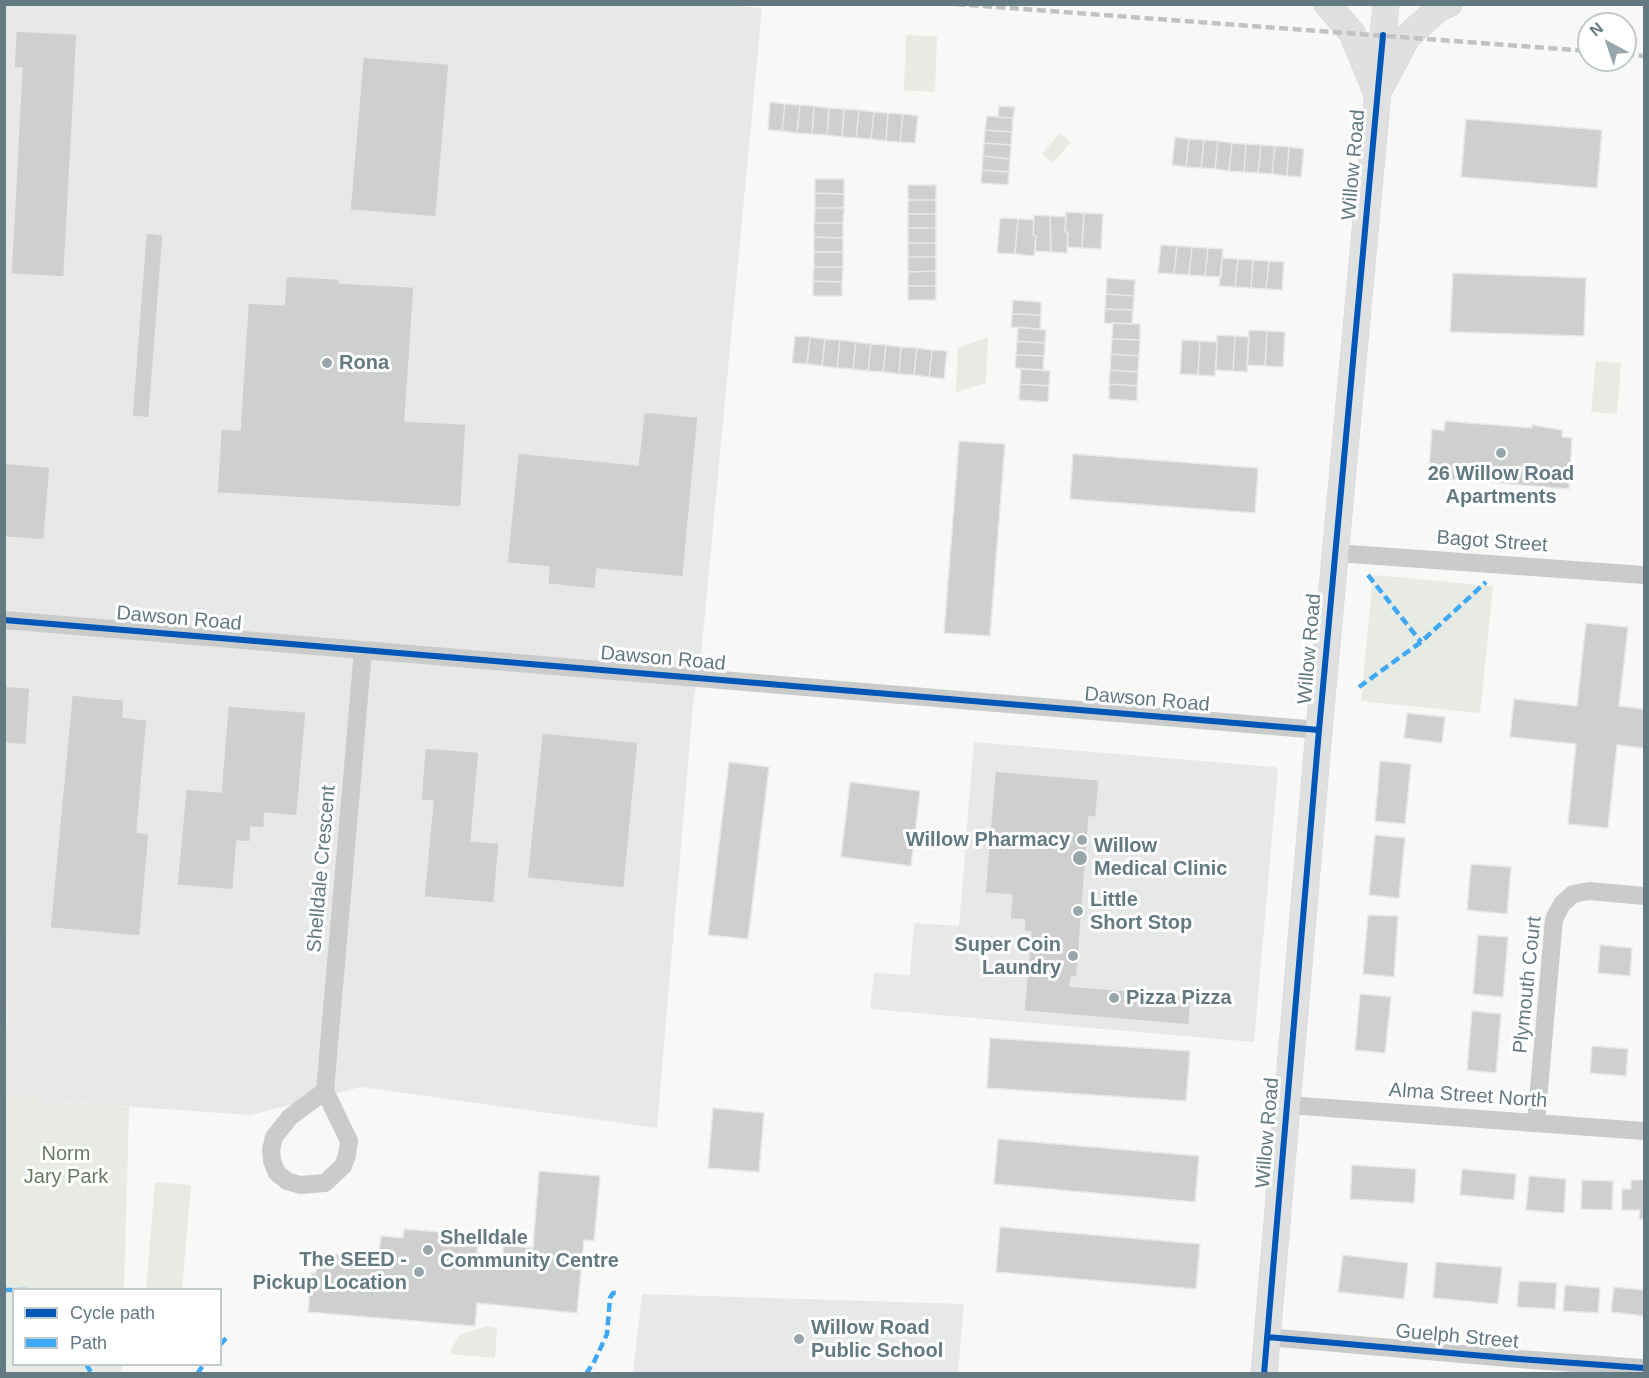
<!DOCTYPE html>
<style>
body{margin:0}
#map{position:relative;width:1649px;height:1378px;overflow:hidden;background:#f8f8f7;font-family:Arial,sans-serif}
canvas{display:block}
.frame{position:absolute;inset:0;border:6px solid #637a82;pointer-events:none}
.legend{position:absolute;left:12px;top:1288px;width:210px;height:78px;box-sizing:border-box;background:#fff;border:2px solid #c1cacd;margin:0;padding:8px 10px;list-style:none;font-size:18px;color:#637a82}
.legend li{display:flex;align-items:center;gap:12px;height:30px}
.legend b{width:30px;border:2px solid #c1cacd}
.north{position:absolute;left:1577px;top:12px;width:60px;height:60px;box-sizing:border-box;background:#fff;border:2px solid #c1cacd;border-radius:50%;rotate:320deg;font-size:16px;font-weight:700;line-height:24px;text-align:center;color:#637a82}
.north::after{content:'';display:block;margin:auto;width:21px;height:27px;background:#97a6ab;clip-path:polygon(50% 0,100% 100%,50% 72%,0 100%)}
</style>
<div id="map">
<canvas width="1649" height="1378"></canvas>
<div class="frame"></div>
<ul class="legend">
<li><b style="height:8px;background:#0057b8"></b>Cycle path</li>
<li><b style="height:8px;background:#3fa9f5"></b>Path</li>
</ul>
<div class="north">N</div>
</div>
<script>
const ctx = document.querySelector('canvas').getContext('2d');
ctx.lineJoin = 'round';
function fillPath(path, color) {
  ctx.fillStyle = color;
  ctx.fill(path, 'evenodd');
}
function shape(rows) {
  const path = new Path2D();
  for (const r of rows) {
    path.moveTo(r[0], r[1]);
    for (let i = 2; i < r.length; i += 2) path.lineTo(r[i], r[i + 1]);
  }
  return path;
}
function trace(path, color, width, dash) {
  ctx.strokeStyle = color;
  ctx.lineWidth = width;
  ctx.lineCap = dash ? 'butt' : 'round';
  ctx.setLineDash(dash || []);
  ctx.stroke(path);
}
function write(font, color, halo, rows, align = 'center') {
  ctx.font = font + ' Arial,sans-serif';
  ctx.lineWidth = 6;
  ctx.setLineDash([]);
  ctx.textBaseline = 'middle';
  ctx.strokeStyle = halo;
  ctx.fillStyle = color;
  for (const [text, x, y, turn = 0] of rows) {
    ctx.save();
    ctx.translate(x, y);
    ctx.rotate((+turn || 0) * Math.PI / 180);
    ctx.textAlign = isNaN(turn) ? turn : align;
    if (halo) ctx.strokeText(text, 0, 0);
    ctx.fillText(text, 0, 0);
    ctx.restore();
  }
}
const built = shape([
 [714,4,762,8,701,656,693,704,657,1128,361,1087,250,1115,5,1098,5,1042,12,938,4,937,4,5],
 [974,742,1275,767,1278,770,1254,1042,870,1009,874,973,910,975,914,923,959,926],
 [642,1294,964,1304,958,1373,633,1373]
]);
const green = shape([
 [906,35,937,36,935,92,904,90],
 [1060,133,1071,142,1053,163,1042,154],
 [988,337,986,383,956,392,958,348],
 [1596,361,1621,363,1617,414,1591,412],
 [1373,575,1493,586,1480,713,1361,701],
 [5,937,12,938,5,1042,4,937],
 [4,1098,129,1107,124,1289,14,1290,14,1364,122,1365,122,1373,5,1373],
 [155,1182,191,1185,182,1289,146,1289],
 [487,1326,497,1328,495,1358,451,1354,451,1350,459,1335]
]);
const building = shape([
 [16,31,77,34,64,277,11,274,22,68,14,68,16,31],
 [363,57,449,64,436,217,350,210,363,57],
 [770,102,785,104,782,131,768,130,770,102],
 [785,104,800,105,797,133,782,131,785,104],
 [800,105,814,106,812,134,797,133,800,105],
 [814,106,829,108,827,135,812,134,814,106],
 [999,106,1015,107,1013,118,998,117,999,106],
 [829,108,844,109,842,137,827,135,829,108],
 [844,109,859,110,856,138,842,137,844,109],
 [859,110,874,112,871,139,856,138,859,110],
 [874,112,888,113,886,141,871,139,874,112],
 [888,113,903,114,900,142,886,141,888,113],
 [903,114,918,116,915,143,900,142,903,114],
 [987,116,1013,118,1012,132,985,130,987,116],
 [1466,119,1602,130,1597,188,1461,177,1466,119],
 [985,130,1012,132,1011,145,984,143,985,130],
 [1175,137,1189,139,1186,167,1172,165,1175,137],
 [1189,139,1204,140,1201,168,1186,167,1189,139],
 [1204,140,1218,141,1215,169,1201,168,1204,140],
 [1218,141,1232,143,1229,171,1215,169,1218,141],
 [984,143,1011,145,1010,159,983,156,984,143],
 [1232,143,1246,144,1244,172,1229,171,1232,143],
 [1246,144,1261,145,1258,173,1244,172,1246,144],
 [1261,145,1275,146,1272,174,1258,173,1261,145],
 [1275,146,1289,147,1287,176,1272,174,1275,146],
 [1289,147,1304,149,1301,177,1287,176,1289,147],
 [983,156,1010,159,1009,172,982,170,983,156],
 [982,170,1009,172,1008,185,981,183,982,170],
 [815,179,844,179,844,194,815,193,815,179],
 [908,185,936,185,936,200,908,200,908,185],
 [815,193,844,194,844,208,815,208,815,193],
 [908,200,936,200,936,214,908,214,908,200],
 [815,208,844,208,843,223,814,223,815,208],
 [1066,212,1084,213,1082,248,1067,247,1068,232,1065,232,1066,212],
 [1084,213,1103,214,1101,249,1082,248,1084,213],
 [908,214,936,214,936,228,908,228,908,214],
 [1034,215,1050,216,1051,252,1035,251,1036,236,1033,235,1034,215],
 [1050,216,1066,217,1065,232,1068,232,1067,253,1051,252,1050,216],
 [1000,218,1018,219,1015,254,997,253,1000,218],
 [1018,219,1034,220,1033,235,1036,236,1034,256,1015,254,1018,219],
 [814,223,843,223,843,238,814,237,814,223],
 [908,228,936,228,936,243,908,243,908,228],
 [146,233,163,235,149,418,132,416,146,233],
 [814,237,843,238,843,252,814,252,814,237],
 [908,243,936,243,936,257,908,257,908,243],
 [1161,245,1177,246,1174,274,1158,273,1161,245],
 [1177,246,1192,247,1189,275,1174,274,1177,246],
 [1192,247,1208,248,1205,276,1189,275,1192,247],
 [1208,248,1223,249,1221,277,1205,276,1208,248],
 [814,252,843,252,843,267,814,267,814,252],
 [908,257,936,257,936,271,908,272,908,257],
 [1222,258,1238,259,1235,287,1219,286,1222,258],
 [1238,259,1253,260,1251,288,1235,287,1238,259],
 [1253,260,1269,261,1266,289,1251,288,1253,260],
 [1269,261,1284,262,1282,290,1266,289,1269,261],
 [814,267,843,267,842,282,813,281,814,267],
 [936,271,936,286,908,286,908,272,936,271],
 [1453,273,1586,278,1584,336,1450,332,1453,273],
 [286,276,339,279,339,283,414,287,405,421,466,424,461,507,217,493,221,429,240,430,248,303,284,305,286,276],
 [1107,278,1135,280,1134,296,1106,294,1107,278],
 [813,281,842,282,842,296,813,296,813,281],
 [908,286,936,286,936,300,908,300,908,286],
 [1106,294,1134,296,1133,310,1105,309,1106,294],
 [1013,300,1041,302,1041,315,1012,314,1013,300],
 [1105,309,1133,310,1132,324,1104,323,1105,309],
 [1012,314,1041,315,1040,329,1011,327,1012,314],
 [1113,323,1140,324,1140,340,1112,339,1113,323],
 [1018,327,1046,330,1045,343,1017,341,1018,327],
 [1249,330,1267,331,1265,366,1247,365,1249,330],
 [1267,331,1285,332,1283,367,1265,366,1267,331],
 [1217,335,1235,336,1233,371,1216,370,1217,335],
 [795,336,810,337,807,364,792,363,795,336],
 [1235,336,1249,337,1247,372,1233,371,1235,336],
 [810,337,825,339,822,366,807,364,810,337],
 [825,339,840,340,837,368,822,366,825,339],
 [1112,339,1140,340,1139,356,1111,354,1112,339],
 [840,340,856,342,853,369,837,368,840,340],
 [1182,340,1200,341,1198,375,1180,374,1182,340],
 [1017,341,1045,343,1044,356,1016,355,1017,341],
 [1200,341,1217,342,1215,376,1198,375,1200,341],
 [856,342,871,344,868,371,853,369,856,342],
 [871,344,886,345,883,372,868,371,871,344],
 [886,345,901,347,899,374,883,372,886,345],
 [901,347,917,348,914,375,899,374,901,347],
 [917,348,932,350,929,377,914,375,917,348],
 [932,350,947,351,944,379,929,377,932,350],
 [1111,354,1139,356,1138,372,1110,370,1111,354],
 [1016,355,1044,356,1043,370,1015,368,1016,355],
 [1021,369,1050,371,1049,386,1020,384,1021,369],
 [1110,370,1138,372,1137,386,1109,384,1110,370],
 [1020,384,1049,386,1048,402,1019,400,1020,384],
 [1109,384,1137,386,1137,401,1109,399,1109,384],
 [644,412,698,417,683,577,597,569,595,589,548,584,549,567,507,563,518,453,638,465,644,412],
 [1445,421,1532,428,1532,425,1562,430,1562,437,1572,438,1569,489,1439,478,1440,469,1429,469,1432,429,1444,431,1445,421],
 [959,441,1005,444,990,636,944,633,959,441],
 [1073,454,1258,468,1255,513,1070,499,1073,454],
 [4,463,50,467,44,540,4,537,4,463],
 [1586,623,1628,627,1619,706,1644,709,1644,748,1617,745,1608,828,1568,824,1576,744,1510,737,1514,699,1577,706,1586,623],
 [4,686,30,688,26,745,4,743,4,686],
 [72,695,124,700,123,717,147,720,137,832,149,834,140,936,50,928,72,695],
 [228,706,306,712,297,816,265,813,264,828,251,827,250,842,237,841,233,890,177,885,186,789,221,792,228,706],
 [1407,713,1445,717,1442,743,1404,738,1407,713],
 [542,733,638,742,624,888,527,878,542,733],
 [425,748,479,752,471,841,499,843,494,903,424,897,433,801,421,800,425,748],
 [1380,761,1411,764,1405,824,1375,821,1380,761],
 [729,762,769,767,748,939,708,935,729,762],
 [995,771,1099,780,1096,817,1089,817,1077,975,1076,977,1071,977,1070,986,1191,996,1189,1025,1024,1011,1031,932,1024,931,1025,920,1010,919,1012,895,985,893,995,771],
 [850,782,920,791,911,866,841,857,850,782],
 [1375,835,1405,838,1399,898,1369,895,1375,835],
 [1471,864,1511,867,1507,914,1467,910,1471,864],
 [1368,915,1398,916,1394,977,1363,974,1368,915],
 [1478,935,1508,937,1503,997,1473,994,1478,935],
 [1600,945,1632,948,1630,976,1598,973,1600,945],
 [1360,994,1391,997,1385,1053,1355,1050,1360,994],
 [1472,1011,1501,1014,1496,1073,1467,1070,1472,1011],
 [990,1038,1190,1051,1186,1101,987,1088,990,1038],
 [1592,1046,1628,1049,1626,1076,1590,1073,1592,1046],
 [713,1108,764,1113,759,1172,708,1168,713,1108],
 [998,1139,1199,1156,1195,1202,994,1184,998,1139],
 [1352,1165,1416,1169,1414,1203,1350,1199,1352,1165],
 [1462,1169,1516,1174,1514,1200,1460,1195,1462,1169],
 [539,1171,600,1176,594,1241,584,1240,577,1313,477,1303,475,1326,308,1312,311,1273,316,1273,318,1253,357,1256,361,1261,378,1263,381,1236,403,1238,404,1229,454,1233,453,1241,478,1243,477,1253,503,1255,503,1245,533,1248,539,1171],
 [1529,1176,1566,1179,1564,1213,1526,1210,1529,1176],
 [1582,1180,1613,1181,1612,1210,1581,1209,1582,1180],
 [1631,1180,1644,1180,1644,1219,1639,1219,1640,1210,1622,1210,1622,1189,1631,1189,1631,1180],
 [1000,1227,1200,1244,1196,1289,996,1272,1000,1227],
 [1343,1255,1408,1263,1404,1299,1338,1292,1343,1255],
 [1436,1262,1502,1267,1498,1304,1433,1298,1436,1262],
 [1519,1281,1557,1283,1555,1309,1517,1307,1519,1281],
 [1565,1285,1600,1288,1598,1313,1563,1311,1565,1285],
 [1614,1287,1644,1290,1644,1316,1611,1312,1614,1287]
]);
const minor = shape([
 [1336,553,1644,575],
 [4,620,1319,730],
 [325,1091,290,1117,274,1137,271,1150,272,1161,277,1173,287,1181,300,1185,325,1183,343,1166,347,1155,349,1141,325,1091,363,651],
 [1288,1105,1644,1131],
 [1536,1123,1554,919,1562,904,1573,894,1589,891,1644,896],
 [1267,1337,1519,1359,1644,1368]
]);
const secondary = shape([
 [1327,4,1352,33,1376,91],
 [1383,83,1407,37,1438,9,1449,4],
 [1264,1374,1319,730,1386,4]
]);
const rail = shape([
 [956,4,1589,51],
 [1625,54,1644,56]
]);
const quiet = shape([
 [1368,575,1421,642],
 [1359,687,1421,642,1486,582],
 [4,1290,31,1290],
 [220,1345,228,1336],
 [86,1364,92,1374],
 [197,1374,204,1364],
 [586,1374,594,1362,607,1334,610,1298,613,1293,617,1293]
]);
const cycleway = shape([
 [4,620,1319,730],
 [1267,1337,1519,1359,1644,1368],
 [1264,1374,1319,730,1383,35]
]);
const markers = [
 [327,363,6,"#97a6ab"],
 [1501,453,6,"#97a6ab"],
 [1082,840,6,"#97a6ab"],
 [1080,858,8,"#97a6ab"],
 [1078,911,6,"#97a6ab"],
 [1073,956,6,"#97a6ab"],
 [1114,998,6,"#97a6ab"],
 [428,1250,6,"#97a6ab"],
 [419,1272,6,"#97a6ab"],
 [799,1339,6,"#97a6ab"]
];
const streetNames = [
 ["Willow Road",1354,165,-85],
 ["Bagot Street",1492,542,4],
 ["Dawson Road",179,619,5],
 ["Willow Road",1310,649,-85],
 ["Dawson Road",663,659,5],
 ["Dawson Road",1147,700,5],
 ["Shelldale Crescent",322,869,-85],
 ["Plymouth Court",1528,985,-84],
 ["Alma Street North",1468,1096,4],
 ["Willow Road",1268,1133,-85],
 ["Guelph Street",1457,1337,5]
];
const poiNames = [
 ["Rona",339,363],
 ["26 Willow Road",1501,474,"center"],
 ["Apartments",1501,497,"center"],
 ["Willow Pharmacy",1070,840,"right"],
 ["Willow",1094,846],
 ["Medical Clinic",1094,869],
 ["Little",1090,900],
 ["Short Stop",1090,923],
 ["Super Coin",1061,945,"right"],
 ["Laundry",1061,968,"right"],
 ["Pizza Pizza",1126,998],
 ["Shelldale",440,1238],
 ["Community Centre",440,1261],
 ["The SEED -",407,1260,"right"],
 ["Pickup Location",407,1283,"right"],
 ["Willow Road",811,1328],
 ["Public School",811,1351]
];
const parkNames = [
 ["Norm",66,1154],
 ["Jary Park",66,1177]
];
fillPath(built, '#e7e8e8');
fillPath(green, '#e8eae4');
fillPath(building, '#ced0d0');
trace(building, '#e8e8e6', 1.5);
trace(secondary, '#d3d5d5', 27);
trace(minor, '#cacccc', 18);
trace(secondary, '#dfe0e0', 26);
trace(rail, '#c1c2c3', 4.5, [9, 4.5]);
trace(quiet, '#3fa9f5', 4.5, [9, 4.5]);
trace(cycleway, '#0057b8', 6);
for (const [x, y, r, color] of markers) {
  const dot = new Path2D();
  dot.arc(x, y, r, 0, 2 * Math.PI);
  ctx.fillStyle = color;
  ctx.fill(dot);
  trace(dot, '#fff', 2);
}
write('20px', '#637a82', '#fff', streetNames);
write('bold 20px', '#637a82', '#fff', poiNames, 'left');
write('20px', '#6a7a62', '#fff', parkNames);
</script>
